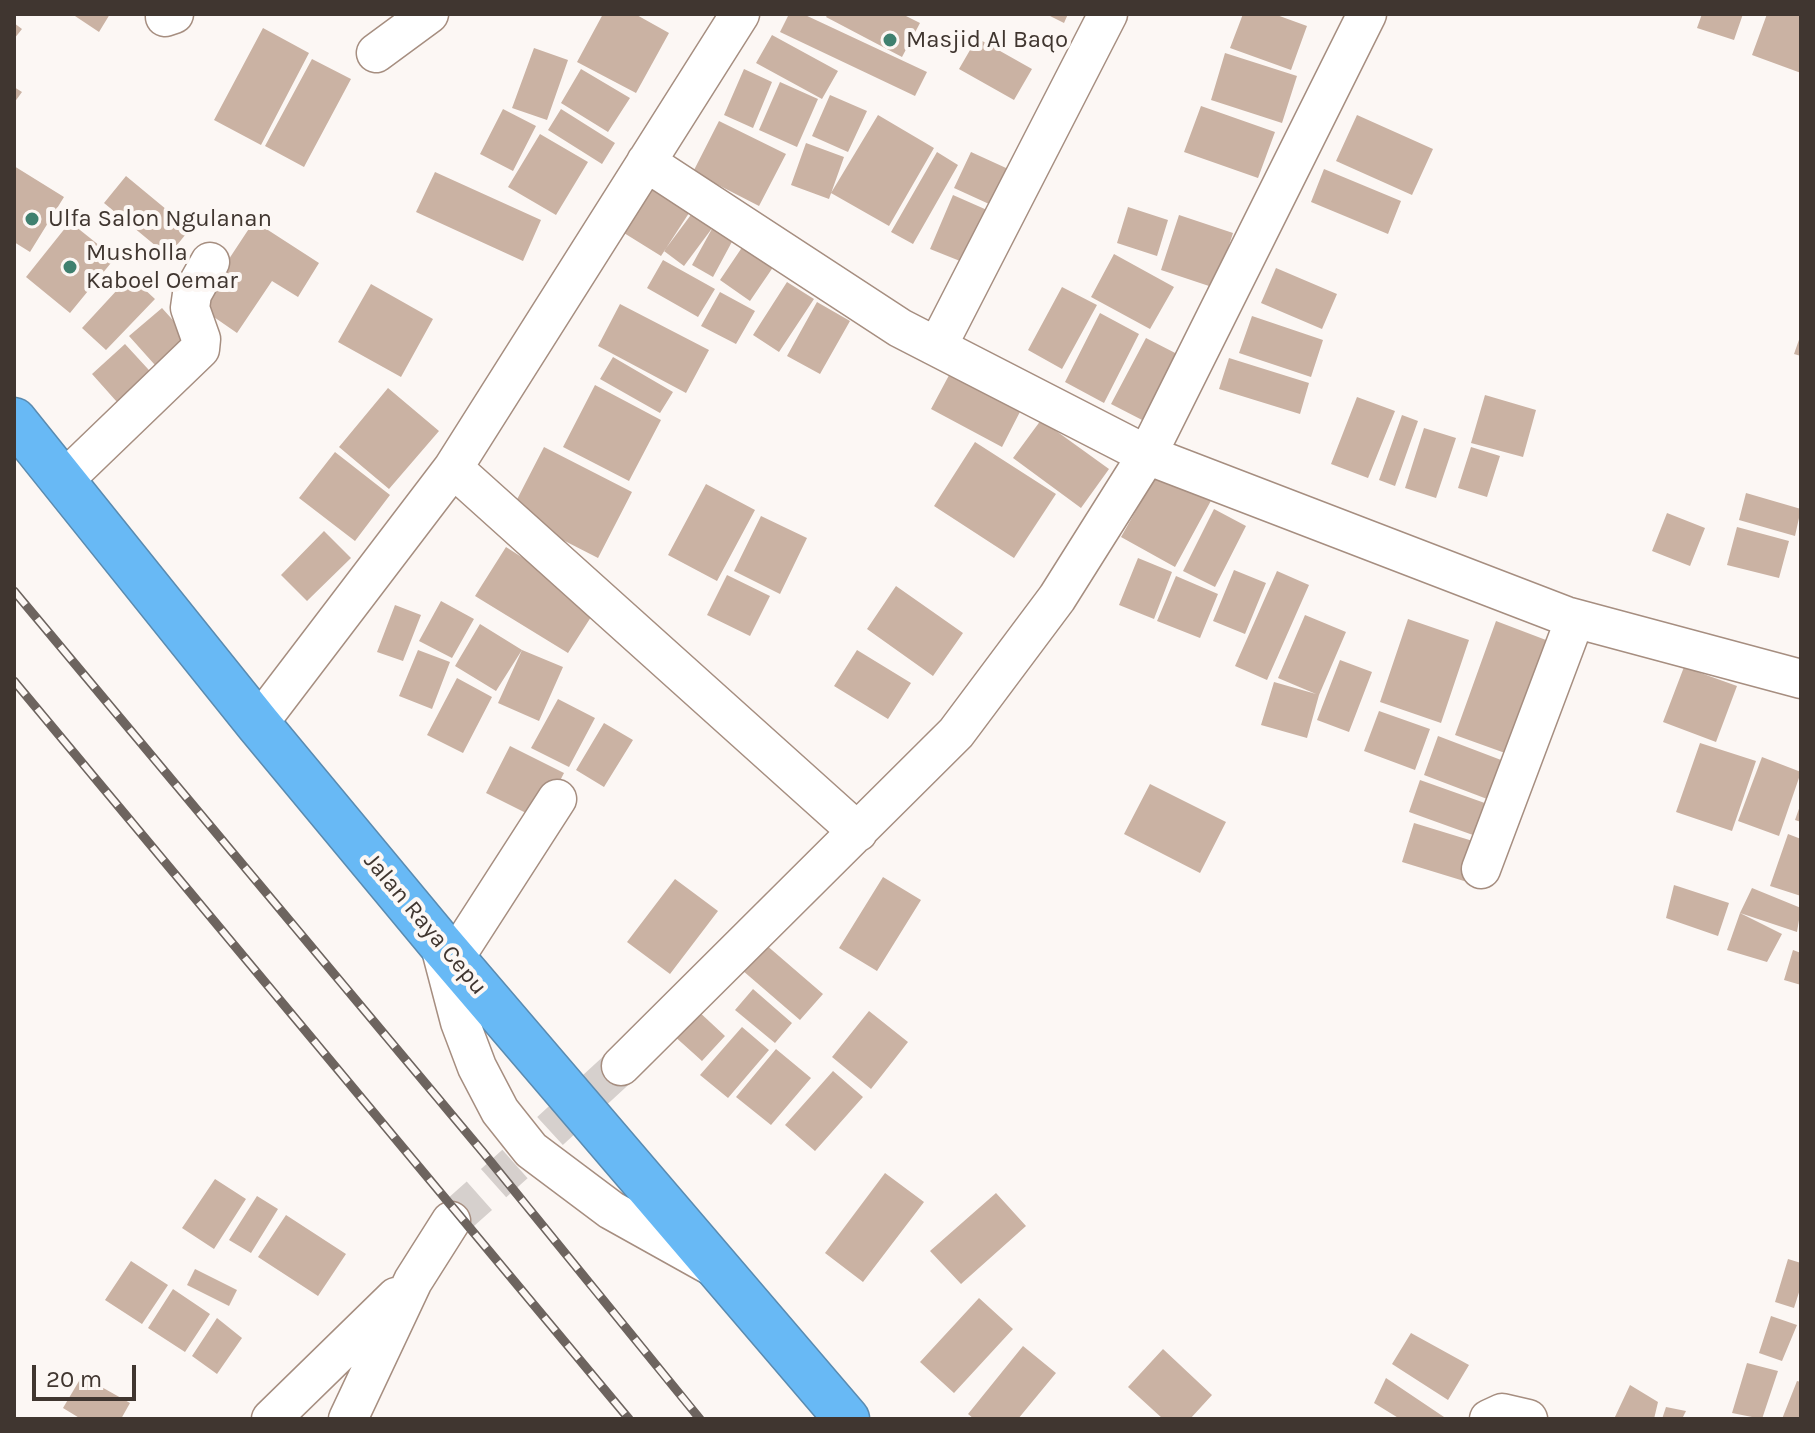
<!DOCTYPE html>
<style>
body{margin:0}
#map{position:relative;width:1815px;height:1433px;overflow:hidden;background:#fcf7f4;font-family:Karla,sans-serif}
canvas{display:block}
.frame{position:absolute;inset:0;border:16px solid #403630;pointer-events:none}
.scale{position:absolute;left:32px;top:1365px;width:104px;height:36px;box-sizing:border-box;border:4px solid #403630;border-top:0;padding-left:10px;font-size:24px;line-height:28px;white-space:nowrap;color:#403630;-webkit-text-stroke:6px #fcf7f4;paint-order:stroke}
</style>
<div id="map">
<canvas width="1815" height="1433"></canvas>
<div class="frame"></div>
<div class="scale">20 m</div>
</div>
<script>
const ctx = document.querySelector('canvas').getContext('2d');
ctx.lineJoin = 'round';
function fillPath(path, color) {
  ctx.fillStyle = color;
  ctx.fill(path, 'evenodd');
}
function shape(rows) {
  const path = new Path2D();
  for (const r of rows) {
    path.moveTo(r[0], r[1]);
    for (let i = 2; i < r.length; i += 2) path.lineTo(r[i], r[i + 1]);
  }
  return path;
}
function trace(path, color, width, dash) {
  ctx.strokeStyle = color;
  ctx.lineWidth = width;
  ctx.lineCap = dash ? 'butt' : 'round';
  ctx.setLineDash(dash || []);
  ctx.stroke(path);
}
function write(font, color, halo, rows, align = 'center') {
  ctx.font = font + ' Karla,sans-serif';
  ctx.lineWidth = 8;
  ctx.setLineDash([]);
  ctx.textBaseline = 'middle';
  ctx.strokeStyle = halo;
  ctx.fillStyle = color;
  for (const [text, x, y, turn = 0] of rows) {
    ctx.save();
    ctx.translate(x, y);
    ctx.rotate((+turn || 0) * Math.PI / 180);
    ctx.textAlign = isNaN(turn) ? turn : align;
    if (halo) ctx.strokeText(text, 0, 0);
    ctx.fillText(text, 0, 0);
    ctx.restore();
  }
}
const building = shape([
 [72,14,110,14,99,32],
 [603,14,635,14,669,33,636,93,577,62],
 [789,14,803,14,927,72,915,96,780,32],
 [828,14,902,14,920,23,902,57,826,17],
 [1046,14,1068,14,1064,23],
 [1243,14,1274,14,1307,26,1291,70,1230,48],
 [1702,14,1743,14,1734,40,1697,28],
 [1767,14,1801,14,1801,73,1752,55],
 [14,23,22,29,14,39],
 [263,28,309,53,261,145,214,120],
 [772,35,838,71,822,99,756,63],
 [977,38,1032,69,1014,100,959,69],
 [534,48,568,60,547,120,512,108],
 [1225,53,1297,76,1282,123,1211,100],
 [312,59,351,79,304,167,265,146],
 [581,69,630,98,608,132,561,103],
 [744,69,772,82,753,128,724,115],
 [780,82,818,99,797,147,759,130],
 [14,87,22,92,14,103],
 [830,95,867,111,848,152,812,136],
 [1201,106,1275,132,1258,178,1184,152],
 [503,109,536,126,513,171,480,154],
 [561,109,615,143,602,164,548,130],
 [878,115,934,148,889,226,831,193],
 [1357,115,1433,149,1412,195,1336,161],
 [719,121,786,154,759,206,693,172],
 [540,134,588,162,556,215,508,187],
 [806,143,844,157,829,199,791,185],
 [937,152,958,165,913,244,891,232],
 [971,152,1017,173,1000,209,954,188],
 [14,166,64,197,30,252,14,242],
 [1324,169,1401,201,1388,234,1311,202],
 [435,172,541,220,523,261,416,212],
 [126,176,190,229,168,256,104,203],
 [654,186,691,210,661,256,624,233],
 [953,195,987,210,965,263,930,249],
 [1128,207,1168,220,1157,256,1117,243],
 [693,212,734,238,713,277,692,265,713,227,684,266,664,251],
 [1179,215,1233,233,1215,288,1161,270],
 [254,221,319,263,298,297,272,281,237,333,198,306],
 [70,222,115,258,70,313,26,277],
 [747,240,778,260,750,301,720,280],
 [1114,254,1174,287,1150,329,1091,297],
 [663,260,715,289,698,317,647,288],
 [1276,268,1337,294,1322,329,1261,303],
 [130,276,155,299,106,350,82,328],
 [787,282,814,299,779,352,753,335],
 [371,284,433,319,401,377,338,342],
 [1062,287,1097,305,1062,369,1028,350],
 [720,292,755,311,736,344,701,326],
 [817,302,850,321,820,374,787,356],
 [620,304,709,350,686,393,598,346],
 [162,308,196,346,163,374,129,336],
 [1100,313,1139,334,1104,403,1065,382],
 [1252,316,1323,340,1311,377,1239,353],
 [1801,334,1801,356,1794,354],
 [1146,338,1181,356,1146,422,1111,404],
 [125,344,159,381,125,411,92,374],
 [613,357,673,392,660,413,600,379],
 [1229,358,1309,383,1300,414,1219,389],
 [955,364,1025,402,1002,447,931,409],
 [595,385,661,420,629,481,563,447],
 [388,388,439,431,389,489,339,447],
 [1485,395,1536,410,1523,457,1471,443],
 [1357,397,1395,411,1368,478,1331,464],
 [1402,415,1418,421,1395,486,1379,480],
 [1041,420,1109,469,1081,508,1013,458],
 [1424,428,1456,438,1436,498,1405,488],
 [975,442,1056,494,1014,558,934,506],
 [544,447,632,492,598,558,510,513],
 [1471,447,1500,456,1487,497,1458,488],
 [335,452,390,495,355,541,299,498],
 [1160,468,1213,497,1175,567,1121,537],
 [706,484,755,510,717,581,668,555],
 [1746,493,1801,509,1795,536,1739,520],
 [1214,509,1246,526,1215,587,1183,571],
 [1667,513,1705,528,1690,566,1652,551],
 [761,516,807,538,780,594,734,571],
 [1737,527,1789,541,1779,578,1727,565],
 [324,531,351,558,307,601,281,575],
 [506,547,598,606,568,653,475,596],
 [1138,558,1172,572,1154,619,1119,605],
 [1234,570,1266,583,1245,634,1213,621],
 [1277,571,1309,585,1267,680,1235,666],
 [727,575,770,596,750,636,707,615],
 [1176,576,1218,594,1200,638,1157,621],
 [896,586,963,633,933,676,867,629],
 [441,601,474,619,452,658,419,641],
 [395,605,421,615,403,661,377,652],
 [1305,615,1346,632,1319,695,1307,738,1261,725,1274,682,1316,694,1278,678],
 [1408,619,1469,640,1441,723,1380,702],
 [1496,621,1546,640,1505,753,1455,735],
 [480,624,522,650,496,691,455,666],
 [418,650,450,662,432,709,399,696],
 [522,650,563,667,539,721,498,703],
 [857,650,911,683,888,719,834,686],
 [1340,660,1372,672,1349,732,1317,720],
 [1684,667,1737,686,1716,742,1663,722],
 [457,678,492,697,463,753,427,735],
 [558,699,595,718,569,767,531,748],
 [1379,711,1430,729,1415,770,1364,751],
 [604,723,633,740,604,787,576,770],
 [1438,736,1509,763,1495,802,1424,775],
 [1700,743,1756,761,1732,831,1676,812],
 [510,746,564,773,540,820,486,793],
 [1762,757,1801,772,1779,836,1738,821],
 [1420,780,1496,807,1484,839,1409,812],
 [1150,784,1226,822,1200,873,1124,834],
 [1801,803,1801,822,1795,820],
 [1414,823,1476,842,1464,881,1402,862],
 [1788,834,1801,839,1801,896,1770,886],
 [883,877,921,900,877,971,839,948],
 [675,879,718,911,670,974,627,942],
 [1674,885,1729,903,1718,936,1666,918],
 [1752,888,1801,908,1797,932,1740,913],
 [1740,913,1782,934,1767,962,1727,950],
 [765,944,823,994,800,1020,742,970],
 [1793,950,1801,953,1801,985,1784,980],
 [753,989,792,1023,775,1043,735,1010],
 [696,1009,725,1036,702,1061,672,1034],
 [869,1011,908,1042,871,1089,832,1057],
 [742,1027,769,1050,728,1098,700,1075],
 [776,1049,811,1078,771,1125,736,1097],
 [833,1071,863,1097,815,1151,785,1125],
 [885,1173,924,1202,863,1282,825,1253],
 [215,1179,246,1199,214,1249,182,1228],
 [996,1193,1026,1226,961,1284,930,1251],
 [257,1196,278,1209,251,1253,229,1240],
 [286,1215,346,1254,318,1296,258,1257],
 [1788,1259,1801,1263,1801,1286,1794,1308,1775,1302],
 [131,1261,168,1285,142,1324,105,1300],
 [195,1269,237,1290,229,1306,187,1285],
 [173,1289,210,1314,185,1352,148,1328],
 [979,1298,1013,1329,954,1393,920,1362],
 [1771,1316,1797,1325,1782,1361,1759,1353],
 [217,1318,242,1338,217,1374,192,1356],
 [1411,1333,1469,1365,1448,1400,1392,1364],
 [1023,1346,1056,1373,1018,1419,974,1419,968,1414],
 [1163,1349,1212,1395,1190,1419,1163,1419,1128,1387],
 [1747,1363,1778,1371,1762,1419,1732,1413],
 [82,1376,130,1403,121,1419,81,1419,63,1408],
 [1386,1378,1447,1419,1400,1419,1374,1403],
 [1797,1381,1801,1382,1801,1419,1782,1419],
 [1630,1385,1658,1402,1654,1419,1614,1419],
 [1666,1407,1686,1411,1682,1419,1662,1419]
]);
const minorTunnel = shape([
 [550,1131,621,1066],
 [451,1221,515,1164]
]);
const minor = shape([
 [165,17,174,14],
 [376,53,429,14],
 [646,162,900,328,1147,455,1566,616,1801,679],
 [937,347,1108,14],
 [453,468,858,832],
 [64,480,200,349,201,339,190,308,192,294,210,262],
 [258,724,453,468,740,14],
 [1481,869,1575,619],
 [439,942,460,1022,477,1067,500,1111,531,1150,611,1210,715,1268],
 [454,959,557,799],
 [621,1066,956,733,1057,598,1147,455,1367,14],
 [271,1419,396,1297],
 [348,1419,413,1281,451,1221],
 [1489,1419,1502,1413,1528,1419]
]);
const highway = shape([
 [14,420,258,724,439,942,847,1419]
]);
const rail = shape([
 [14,591,482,1151,700,1419],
 [14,681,629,1419]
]);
const markers = [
 [890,40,8,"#3f806f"],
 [32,219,8,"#3f806f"],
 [70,267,8,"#3f806f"]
];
const poiNames = [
 ["Masjid Al Baqo",906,40],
 ["Ulfa Salon Ngulanan",48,219],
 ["Musholla",86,253],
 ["Kaboel Oemar",86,281]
];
const streetNames = [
 ["Jalan Raya Cepu",425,924,50]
];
fillPath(building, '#cab2a3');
trace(minorTunnel, '#d6d0cd', 38, [38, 19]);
trace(minor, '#a68e80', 41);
trace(highway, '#5a8bb0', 47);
trace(minor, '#fff', 38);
trace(highway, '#68b9f5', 44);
trace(rail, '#6d645f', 9);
trace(rail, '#fcf7f4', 6, [18]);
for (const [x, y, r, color] of markers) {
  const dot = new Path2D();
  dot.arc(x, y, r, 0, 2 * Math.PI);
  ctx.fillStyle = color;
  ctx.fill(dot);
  trace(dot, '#fcf7f4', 3);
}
write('24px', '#403630', '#fcf7f4', poiNames, 'left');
write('24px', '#403630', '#fcf7f4', streetNames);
</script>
